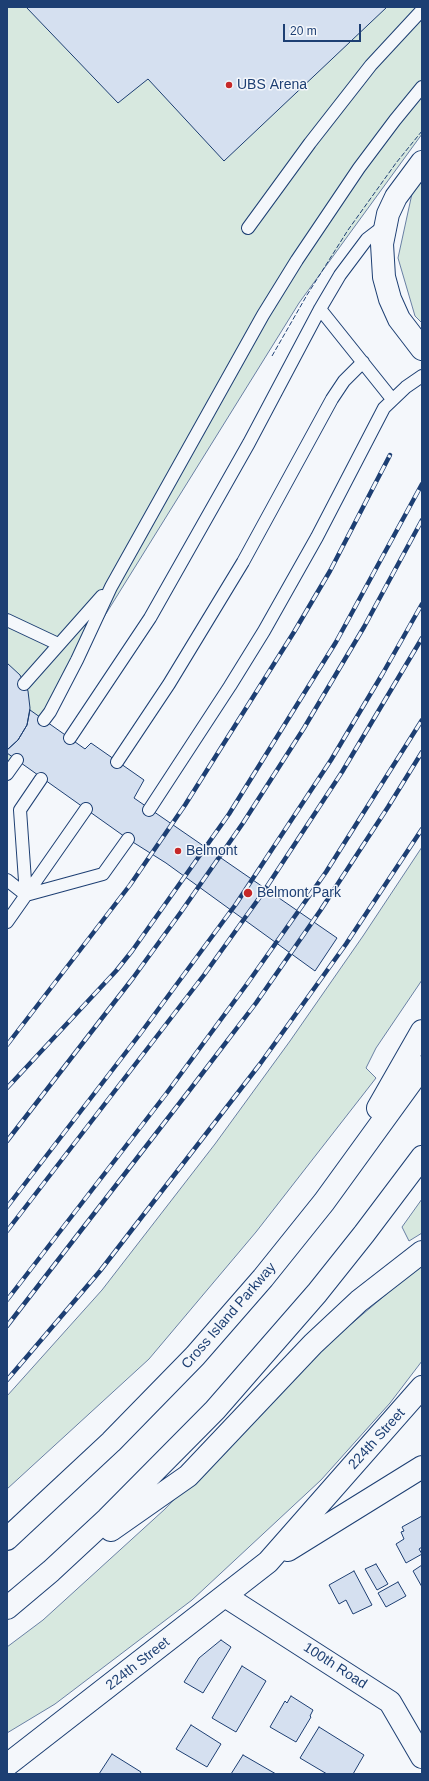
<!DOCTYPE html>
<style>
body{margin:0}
#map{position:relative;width:429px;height:1781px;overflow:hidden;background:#f4f7fb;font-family:Helvetica,sans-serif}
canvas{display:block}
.frame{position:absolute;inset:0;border:8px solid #1d3f73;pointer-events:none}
.scale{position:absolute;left:283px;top:24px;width:78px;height:18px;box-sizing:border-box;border:2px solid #1d3f73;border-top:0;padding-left:5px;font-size:12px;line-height:14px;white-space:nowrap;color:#1d3f73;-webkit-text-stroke:3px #f4f7fb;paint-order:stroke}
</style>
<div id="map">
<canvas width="429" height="1781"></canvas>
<div class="frame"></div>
<div class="scale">20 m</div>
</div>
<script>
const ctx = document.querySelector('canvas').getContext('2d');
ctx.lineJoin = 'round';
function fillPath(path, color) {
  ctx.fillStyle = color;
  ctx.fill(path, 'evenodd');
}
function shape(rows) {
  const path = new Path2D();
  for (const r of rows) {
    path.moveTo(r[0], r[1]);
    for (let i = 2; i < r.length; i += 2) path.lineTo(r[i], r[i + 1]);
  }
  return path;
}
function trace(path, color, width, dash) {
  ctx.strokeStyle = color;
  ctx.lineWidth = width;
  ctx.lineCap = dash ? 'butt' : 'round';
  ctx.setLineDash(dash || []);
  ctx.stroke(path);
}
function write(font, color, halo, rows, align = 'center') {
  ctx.font = font + ' Helvetica,sans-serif';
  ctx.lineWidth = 3;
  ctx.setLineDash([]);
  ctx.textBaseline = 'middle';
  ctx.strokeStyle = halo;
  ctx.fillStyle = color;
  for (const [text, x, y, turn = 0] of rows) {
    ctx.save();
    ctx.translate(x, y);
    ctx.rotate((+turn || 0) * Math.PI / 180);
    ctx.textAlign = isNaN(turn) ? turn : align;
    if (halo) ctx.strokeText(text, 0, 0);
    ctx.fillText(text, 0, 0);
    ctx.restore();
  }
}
const green = shape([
 [7,7,422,7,422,134,299,303,7,773,7,7],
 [422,178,422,323,415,316,398,258,413,189,422,178],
 [422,847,422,980,376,1048,366,1068,376,1078,256,1232,149,1359,7,1489,7,1396,102,1290,215,1144,290,1041,363,936,422,847],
 [422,1199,422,1233,409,1241,402,1227,422,1199],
 [422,1264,422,1361,390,1403,321,1480,192,1600,55,1704,7,1733,7,1647,43,1620,165,1509,298,1369,422,1264]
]);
const building = shape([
 [26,7,387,7,224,161,148,79,118,103,26,7],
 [7,663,20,675,28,691,30,708,27,725,18,740,7,750,7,663],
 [30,710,85,749,91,743,144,780,134,798,337,938,315,971,166,863,128,839,7,753,7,750,18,740,27,725,30,710],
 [422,1516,422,1547,419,1549,422,1554,406,1563,396,1544,404,1539,401,1532,404,1531,402,1527,422,1516],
 [376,1564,388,1584,377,1590,365,1569,376,1564],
 [422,1565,422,1587,413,1571,422,1565],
 [354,1571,372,1605,353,1614,346,1600,339,1604,329,1585,354,1571],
 [398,1582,406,1596,386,1607,378,1593,398,1582],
 [221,1640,231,1647,203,1693,184,1682,199,1658,221,1640],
 [242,1666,266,1681,236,1732,212,1718,242,1666],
 [291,1696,313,1710,310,1716,311,1717,296,1742,270,1727,285,1701,287,1703,291,1696],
 [191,1725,221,1744,207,1767,176,1749,191,1725],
 [319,1727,364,1755,353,1774,327,1774,300,1758,319,1727],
 [112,1754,141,1772,140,1774,99,1774,112,1754],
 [243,1755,276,1774,231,1774,243,1755]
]);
const service = shape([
 [248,228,310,143,371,65,422,10],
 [320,309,392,399],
 [7,620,58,644],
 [24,684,102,596],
 [44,720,50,712,77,660,111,587,263,315,297,260,359,168,395,120,422,87],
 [70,738,150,618,249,443,320,309,340,275,367,239,384,226],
 [117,762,169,684,243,562,332,399,344,381,363,362],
 [7,774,17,760],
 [149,810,230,686,264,631,317,537,384,408,406,387,422,376],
 [7,880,26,895],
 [26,895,20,810,41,779],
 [26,895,86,809],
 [7,922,26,895,103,874,128,839]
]);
const minor = shape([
 [288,1550,422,1467],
 [225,1596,390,1702,422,1757],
 [7,1765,268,1562,422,1387]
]);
const motorway = shape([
 [422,162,396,197,388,214,382,244,384,277,390,299,399,319,422,349],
 [378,1108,422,1031],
 [111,1530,188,1476,313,1344,359,1301,422,1252],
 [7,1539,111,1442,195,1356,263,1278,324,1202,422,1067],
 [7,1608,51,1571,107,1519,215,1410,317,1293,364,1234,422,1157]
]);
const rail = shape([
 [7,1045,130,885,185,805,294,632,330,571,390,455],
 [7,1088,116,971,132,951,229,814,336,642,422,484],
 [7,1141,133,978,181,912,243,823,304,728,364,627,422,520],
 [7,1207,140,1034,236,904,331,760,383,673,422,604],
 [7,1231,204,975,262,894,342,772,422,638],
 [7,1300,166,1094,247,984,326,872,422,720],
 [7,1326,192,1087,256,1003,320,911,388,807,422,752],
 [7,1380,100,1271,260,1064,346,944,422,829]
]);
const fence = shape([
 [272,356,307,295,348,230,396,163,422,131]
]);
const markers = [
 [229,85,4,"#c62828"],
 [178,851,4,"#c62828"],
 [248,893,5,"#c62828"]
];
const poiNames = [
 ["UBS Arena",237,85],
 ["Belmont",186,851],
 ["Belmont Park",257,893]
];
const streetNames = [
 ["Cross Island Parkway",229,1316,-49],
 ["224th Street",377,1439,-48],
 ["224th Street",138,1664,-38],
 ["100th Road",335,1666,33]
];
fillPath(green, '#d7e8df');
trace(green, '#687fa3', 1);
fillPath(building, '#d5e0f0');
trace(building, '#1d3f73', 1);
trace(service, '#1d3f73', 14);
trace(minor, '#1d3f73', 24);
trace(motorway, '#1d3f73', 24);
trace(service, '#f4f7fb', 12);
trace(minor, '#f4f7fb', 22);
trace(motorway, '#f4f7fb', 22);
trace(rail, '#1d3f73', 4.5);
trace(rail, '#f4f7fb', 3, [9]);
trace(fence, '#1d3f73', 1, [5, 2]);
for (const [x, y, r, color] of markers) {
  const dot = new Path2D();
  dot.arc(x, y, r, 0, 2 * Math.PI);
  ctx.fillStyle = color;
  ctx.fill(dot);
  trace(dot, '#f4f7fb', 1.5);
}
write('14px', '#1d3f73', '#f4f7fb', poiNames, 'left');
write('14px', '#1d3f73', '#f4f7fb', streetNames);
</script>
